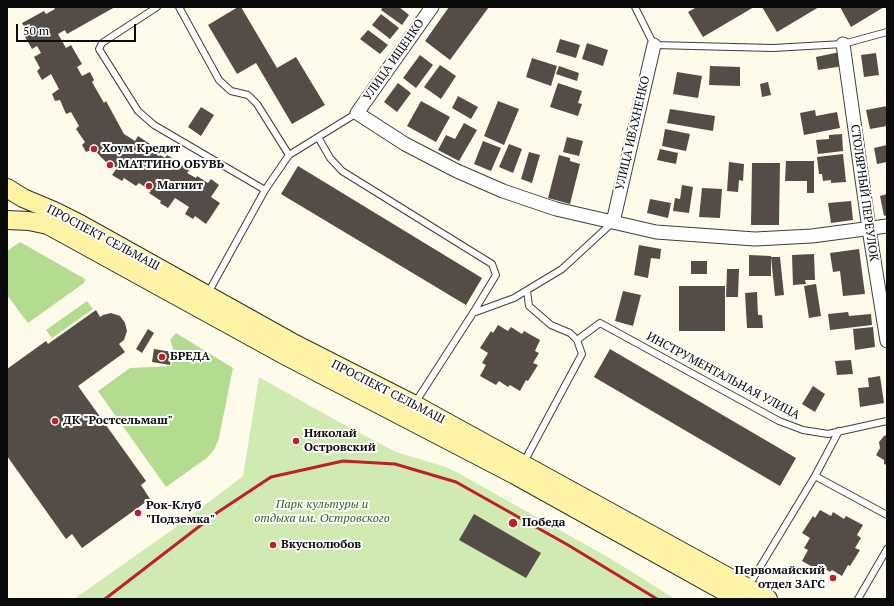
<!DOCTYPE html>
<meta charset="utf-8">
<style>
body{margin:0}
#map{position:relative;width:894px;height:606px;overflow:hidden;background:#fffbea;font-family:"PT Serif",serif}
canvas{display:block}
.frame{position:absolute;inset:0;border:8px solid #0b0b0b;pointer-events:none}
.scale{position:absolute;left:16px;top:24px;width:120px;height:18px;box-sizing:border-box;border:2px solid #0b0b0b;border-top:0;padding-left:5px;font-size:12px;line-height:14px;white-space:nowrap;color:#0b0b0b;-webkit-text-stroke:3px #fff;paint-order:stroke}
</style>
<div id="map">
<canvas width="894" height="606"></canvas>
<div class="frame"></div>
<div class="scale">50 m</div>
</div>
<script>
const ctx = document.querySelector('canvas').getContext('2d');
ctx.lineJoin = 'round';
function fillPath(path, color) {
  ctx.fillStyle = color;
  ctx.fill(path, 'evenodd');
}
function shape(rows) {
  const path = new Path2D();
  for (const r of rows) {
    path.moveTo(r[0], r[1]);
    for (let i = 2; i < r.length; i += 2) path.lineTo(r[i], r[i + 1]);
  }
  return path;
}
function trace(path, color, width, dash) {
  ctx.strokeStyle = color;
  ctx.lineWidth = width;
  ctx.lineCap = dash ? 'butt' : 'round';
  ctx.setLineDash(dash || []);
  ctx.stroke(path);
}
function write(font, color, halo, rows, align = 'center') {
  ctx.font = font + ' "PT Serif",serif';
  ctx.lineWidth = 4;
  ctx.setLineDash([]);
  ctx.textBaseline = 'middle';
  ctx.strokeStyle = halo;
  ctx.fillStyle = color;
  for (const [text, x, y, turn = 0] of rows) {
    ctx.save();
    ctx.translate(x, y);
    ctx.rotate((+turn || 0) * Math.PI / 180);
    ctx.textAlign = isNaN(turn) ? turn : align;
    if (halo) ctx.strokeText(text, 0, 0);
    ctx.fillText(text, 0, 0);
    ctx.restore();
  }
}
const green = shape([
 [259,377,339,422,396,452,446,467,460,474,613,560,675,599,74,599,172,530,243,476]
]);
const forest = shape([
 [20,242,85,279,84,283,28,323,7,295,7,251],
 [87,301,93,309,52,338,46,330],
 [176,333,233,368,219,438,215,448,208,457,166,487,98,391,130,368,171,366,174,351,170,340]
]);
const building = shape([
 [53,7,115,7,67,34,65,30,58,34,66,48,71,45,82,64,77,67,82,76,90,72,94,80,92,82,104,103,106,101,124,134,135,141,138,136,156,148,154,151,165,158,167,155,190,169,187,173,196,178,197,176,208,183,211,179,219,185,211,197,220,203,206,224,195,216,193,219,185,214,189,207,175,198,168,208,160,203,161,201,149,193,151,191,139,183,136,186,124,178,122,181,112,175,117,168,106,162,100,156,94,149,86,152,82,145,85,142,76,129,79,126,71,112,66,114,60,100,55,101,52,94,59,89,51,74,42,80,37,71,40,68,34,57,41,53,37,46,32,49,24,35,28,33,22,23,44,11,46,14,55,9],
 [238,7,241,7,277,68,296,57,325,105,292,124,256,63,237,74,208,25],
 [383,7,399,7,409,15,402,25,381,10],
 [449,7,489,7,450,60,425,41],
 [697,7,754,7,703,37,688,12],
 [762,7,819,7,777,32],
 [840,7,884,7,851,27],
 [381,14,399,28,390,39,372,25],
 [368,30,388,45,380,54,360,39],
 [560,39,580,45,576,58,556,52],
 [587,43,608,50,603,66,582,59],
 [840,52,843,66,818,70,816,57],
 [876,53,879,75,864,77,861,55],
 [420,55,433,65,416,88,403,78],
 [532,58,557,66,551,86,526,77],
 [440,65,456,76,441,99,424,87],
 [559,66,579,73,577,81,556,74],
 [710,66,740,67,740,86,709,85],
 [677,72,702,76,698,98,673,94],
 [768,82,771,95,762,97,760,84],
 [398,83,411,93,397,112,384,102],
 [558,83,582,91,578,103,582,104,578,116,550,107],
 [458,96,478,107,471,119,452,108],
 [421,101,450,117,436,142,407,126],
 [498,101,519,109,504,145,484,136],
 [887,106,887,126,870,129,866,110],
 [201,107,214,115,201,136,188,127],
 [670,109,715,116,713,131,667,123],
 [815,110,816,116,837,112,840,128,804,135,800,113],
 [464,123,477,130,459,161,438,150,446,135,455,139],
 [665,129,690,134,686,151,662,146],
 [842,134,843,151,818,154,816,140,829,139,829,135],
 [567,137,583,141,579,156,563,152],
 [483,141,501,148,491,171,474,164],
 [509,144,522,149,513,173,499,167],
 [887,145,887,162,877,164,874,148],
 [660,149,678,153,676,164,657,160],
 [529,152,540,155,532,183,521,179],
 [843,154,846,182,831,183,831,180,823,181,822,174,819,174,817,157],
 [559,155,570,158,570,161,580,164,570,204,548,198],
 [786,161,814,161,814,193,807,193,807,181,785,181],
 [729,162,744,164,743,181,739,180,738,192,727,191],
 [752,163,780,163,779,225,751,225],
 [298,166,482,278,466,305,281,194],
 [682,185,693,187,689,213,673,211,675,198,680,199],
 [702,188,722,189,720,218,699,217],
 [887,194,887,215,884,216,880,196],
 [650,199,671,203,668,218,647,213],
 [851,201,853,220,831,223,828,203],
 [639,245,661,249,660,259,651,258,648,278,634,275],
 [859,249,865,294,843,296,840,271,833,272,830,253],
 [814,254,815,280,805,280,806,284,793,285,792,255],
 [749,255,771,256,771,276,749,276],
 [771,257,780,257,784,295,775,296],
 [691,261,707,261,707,274,691,274],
 [727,269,739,269,738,297,726,297],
 [816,284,821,316,809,318,804,286],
 [679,286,725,286,725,331,679,331],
 [623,291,641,295,633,326,615,321],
 [757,292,758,315,762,315,763,328,747,328,745,293],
 [96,310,100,317,103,315,111,313,120,316,125,323,127,331,124,340,119,344,125,352,78,386,146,481,141,485,150,499,82,548,72,534,66,539,7,456,7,369,46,341,48,344],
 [848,312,849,316,871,314,872,325,830,330,828,314],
 [498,325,508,331,511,327,522,334,524,331,540,340,535,351,539,353,533,363,538,365,528,381,526,380,520,391,510,385,508,387,499,381,496,385,480,376,486,365,482,363,488,353,480,348,491,331,493,333],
 [873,327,875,347,855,350,853,329],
 [148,329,154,333,142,353,136,349],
 [154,349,172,352,170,365,152,362],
 [610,349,796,458,780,486,594,377],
 [851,360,853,374,837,375,835,361],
 [880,376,884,403,860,407,858,388,869,387,868,378],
 [813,386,825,394,815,412,802,404],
 [887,435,887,465,884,464,884,460,876,455,880,448,879,442,884,436],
 [820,510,831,516,833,512,844,519,846,516,863,525,857,535,861,538,855,548,860,550,850,566,848,565,842,576,832,570,830,572,821,566,818,570,802,561,808,550,804,548,810,538,802,533,813,516,815,518],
 [474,514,541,553,526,578,459,540]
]);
const lane = shape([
 [157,7,102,43,99,49,138,111,154,125,265,190],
 [179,7,219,80,231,91,248,95,257,104,289,155],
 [635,7,654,45,773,48,843,44,887,32],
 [318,137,330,158,342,171,492,264,496,275,473,313],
 [208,293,265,190,289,155,357,113],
 [577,340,600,323,779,421,803,430,828,434,887,421],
 [415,403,473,313,514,298,562,269,612,223],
 [524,462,582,354,577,340,570,333,551,325,529,306,527,291],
 [815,476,887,515],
 [748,587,815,476,839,431],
 [858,599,887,549]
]);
const street = shape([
 [432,7,357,113,405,144,457,171,503,191,556,209,656,232,755,239,812,236,887,226],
 [843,44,869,229,887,341],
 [613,222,654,45]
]);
const secondary = shape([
 [7,188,23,198,54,211,80,224,295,344,415,405,768,599],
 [7,220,29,221,48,225,288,357,515,475,738,599]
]);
const rail = shape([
 [105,599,218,512,271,477,343,461,395,464,456,482,568,545,657,599]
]);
const markers = [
 [94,149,4,"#c11e27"],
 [110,165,4,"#c11e27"],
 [149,186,4,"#c11e27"],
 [162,357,4,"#c11e27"],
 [55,421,4,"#c11e27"],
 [296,441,4,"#c11e27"],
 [138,513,4,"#c11e27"],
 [513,523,5,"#c11e27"],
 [273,545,4,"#c11e27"],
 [833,578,4,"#c11e27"]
];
const streetNames = [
 ["УЛИЦА ИЩЕНКО",394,60,-55],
 ["УЛИЦА ИВАХНЕНКО",633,133,-77],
 ["СТОЛЯРНЫЙ ПЕРЕУЛОК",864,193,82],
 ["ПРОСПЕКТ СЕЛЬМАШ",103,238,28],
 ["ИНСТРУМЕНТАЛЬНАЯ УЛИЦА",723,376,28],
 ["ПРОСПЕКТ СЕЛЬМАШ",388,392,27]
];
const poiNames = [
 ["Хоум Кредит",102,149],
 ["МАТТИНО ОБУВЬ",118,165],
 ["Магнит",157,186],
 ["БРЕДА",170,357],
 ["ДК \"Ростсельмаш\"",63,421],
 ["Николай",304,434],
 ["Островский",304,448],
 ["Рок-Клуб",146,506],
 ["\"Подземка\"",146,520],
 ["Победа",522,523],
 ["Вкуснолюбов",281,545],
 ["Первомайский",825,571,"right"],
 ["отдел ЗАГС",825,585,"right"]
];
const parkNames = [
 ["Парк культуры и",322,505],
 ["отдыха им. Островского",322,519]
];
fillPath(green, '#d0ebb2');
fillPath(forest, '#b3dc91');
fillPath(building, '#544c47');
trace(lane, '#3e3e3e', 8);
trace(street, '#3e3e3e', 15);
trace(secondary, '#2d2d2d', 20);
trace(lane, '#fff', 6);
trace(street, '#fff', 13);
trace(secondary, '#fff4a5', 18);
trace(rail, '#c11e27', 3);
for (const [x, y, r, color] of markers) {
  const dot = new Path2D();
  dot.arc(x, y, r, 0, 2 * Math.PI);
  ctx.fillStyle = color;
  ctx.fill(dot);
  trace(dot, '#fff', 1.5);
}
write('12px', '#0b0b0b', '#fff', streetNames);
write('bold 12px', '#0b0b0b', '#fff', poiNames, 'left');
write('italic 12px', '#2a651a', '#fff', parkNames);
</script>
